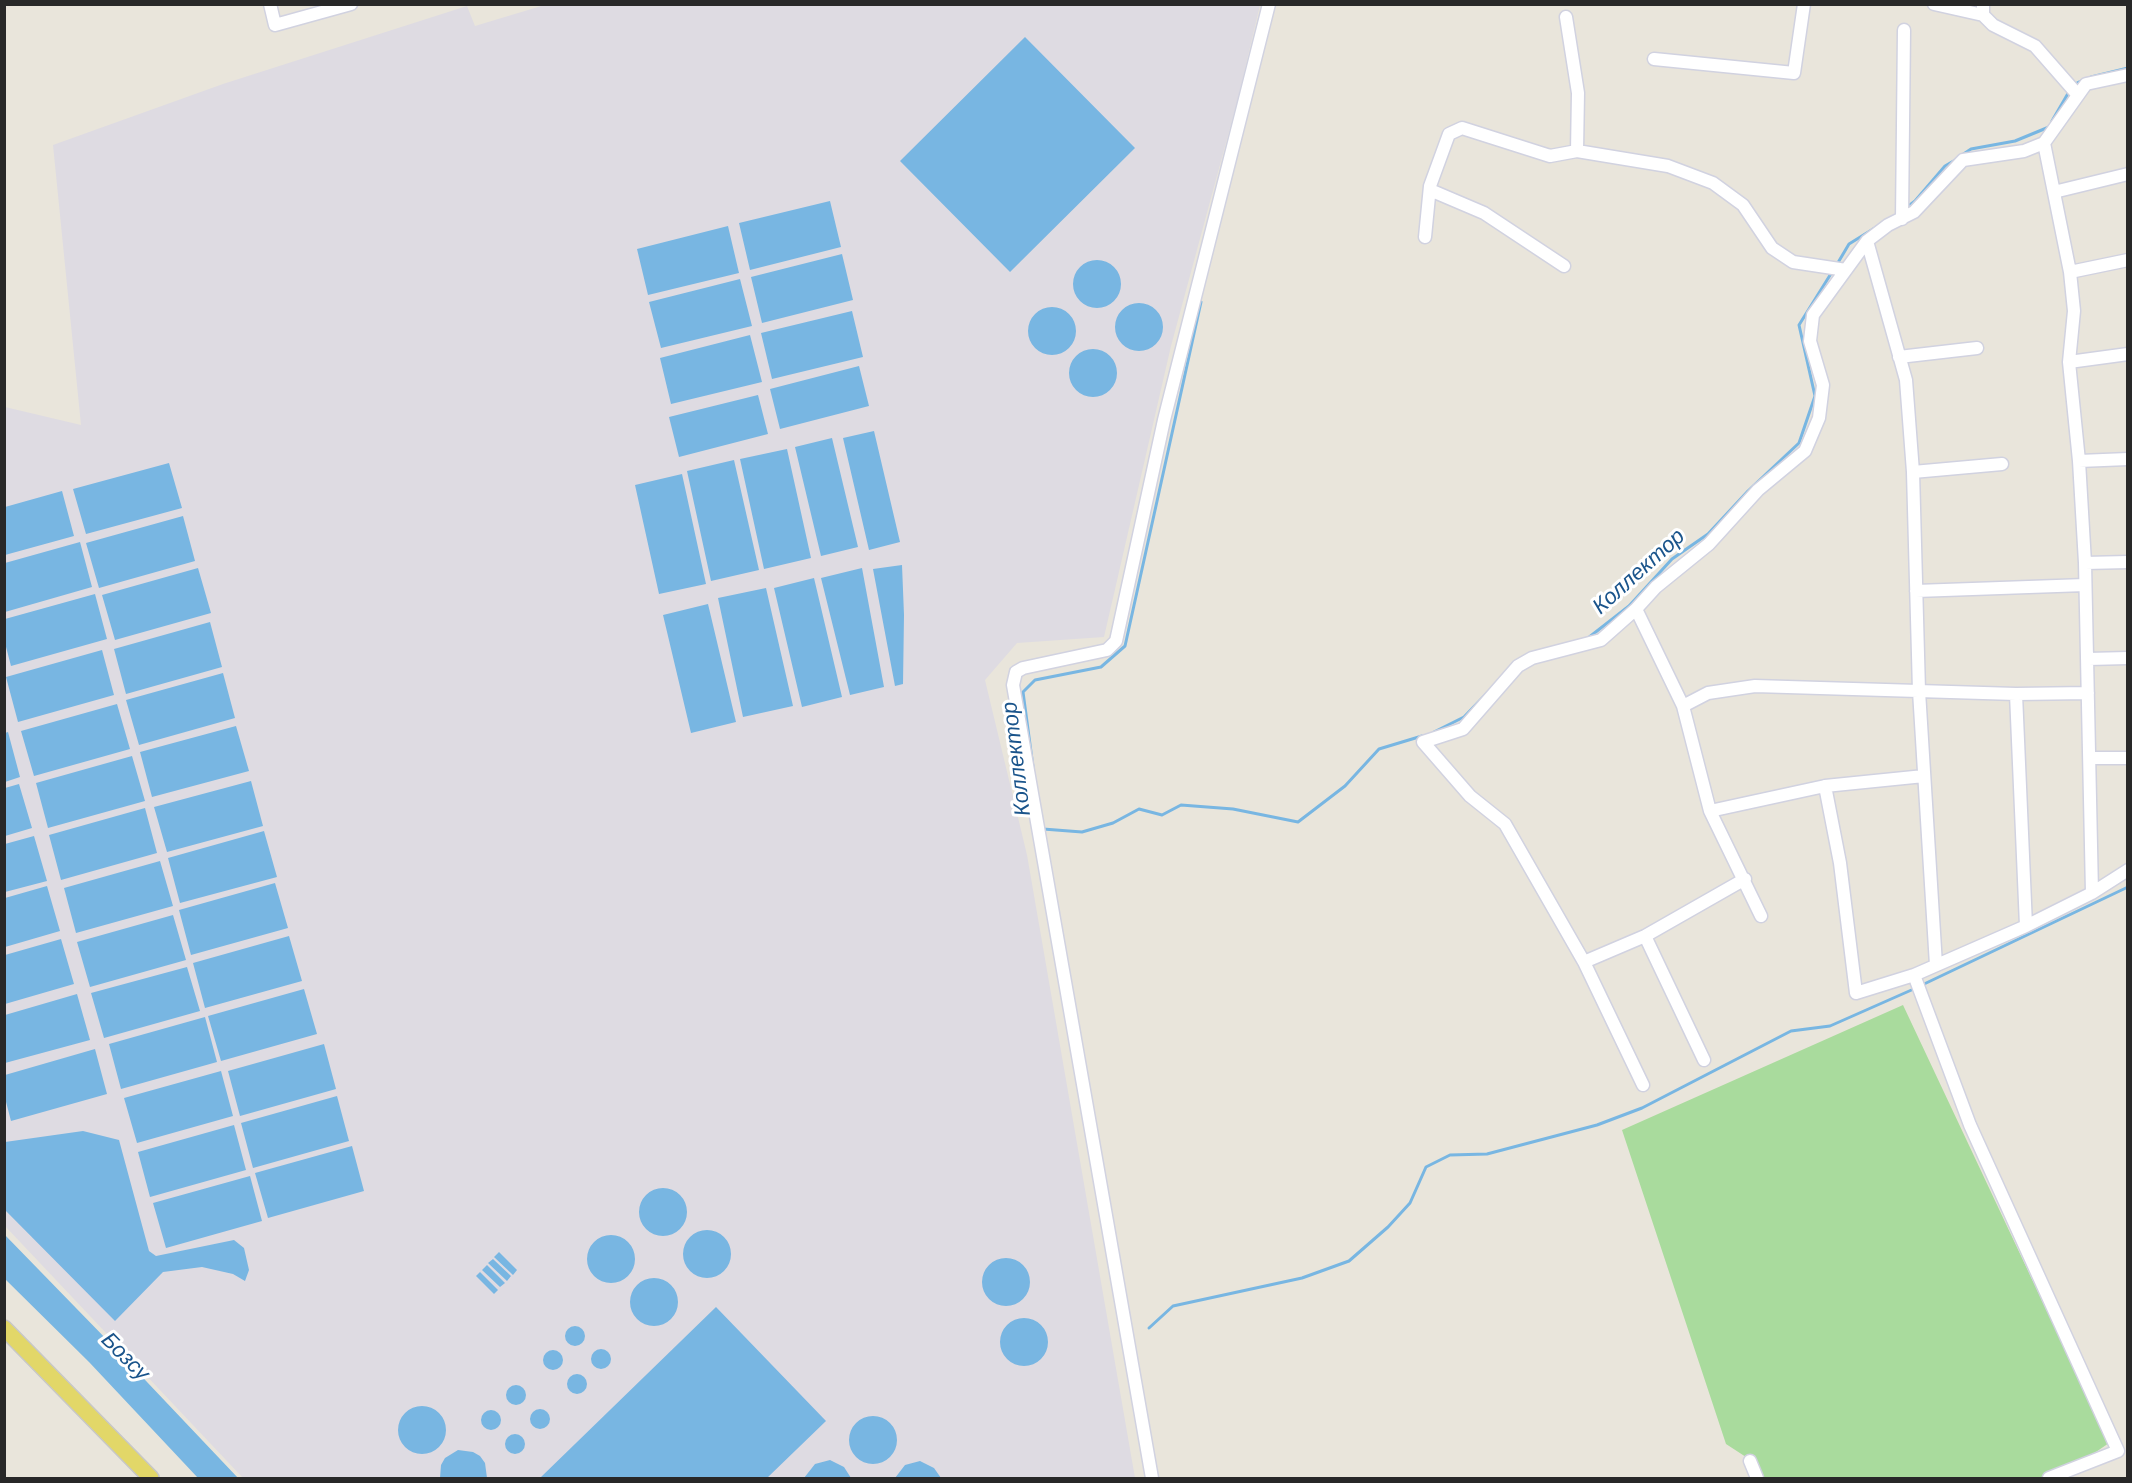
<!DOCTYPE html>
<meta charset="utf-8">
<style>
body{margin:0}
#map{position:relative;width:2132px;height:1483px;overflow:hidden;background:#e9e5db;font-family:Arial,sans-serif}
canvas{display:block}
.frame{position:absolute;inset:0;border:6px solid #282828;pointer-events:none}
</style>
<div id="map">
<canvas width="2132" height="1483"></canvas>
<div class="frame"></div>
</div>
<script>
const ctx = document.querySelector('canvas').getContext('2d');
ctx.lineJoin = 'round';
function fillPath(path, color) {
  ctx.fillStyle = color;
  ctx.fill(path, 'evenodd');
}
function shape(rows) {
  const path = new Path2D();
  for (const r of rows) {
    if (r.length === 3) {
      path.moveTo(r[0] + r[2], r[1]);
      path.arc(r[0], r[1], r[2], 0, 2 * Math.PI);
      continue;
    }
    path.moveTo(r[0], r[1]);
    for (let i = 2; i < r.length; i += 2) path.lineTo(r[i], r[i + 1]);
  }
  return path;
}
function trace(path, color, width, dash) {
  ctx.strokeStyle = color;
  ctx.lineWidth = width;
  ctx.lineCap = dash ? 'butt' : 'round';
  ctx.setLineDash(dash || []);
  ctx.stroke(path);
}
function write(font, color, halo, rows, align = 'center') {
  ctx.font = font + ' Arial,sans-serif';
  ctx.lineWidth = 6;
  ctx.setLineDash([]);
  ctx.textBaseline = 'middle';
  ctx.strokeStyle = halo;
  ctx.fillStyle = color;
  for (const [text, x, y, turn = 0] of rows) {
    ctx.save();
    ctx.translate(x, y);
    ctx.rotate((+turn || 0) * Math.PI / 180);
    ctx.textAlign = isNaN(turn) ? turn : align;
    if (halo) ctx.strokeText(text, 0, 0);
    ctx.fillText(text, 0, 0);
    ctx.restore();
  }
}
const industrial = shape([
 [548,4,1260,5,1238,98,1171,346,1104,637,1017,643,985,680,1027,855,1135,1478,243,1478,5,1226,5,407,81,425,53,145,223,84,467,6,475,26]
]);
const green = shape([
 [1903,1005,2109,1443,2058,1478,1753,1478,1746,1457,1726,1444,1622,1130]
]);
const water = shape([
 [1025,37,1135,148,1010,272,900,161],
 [830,201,841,247,750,270,739,223],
 [728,226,739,273,648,295,637,249],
 [842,254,853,300,762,323,751,277],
 [1097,284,24],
 [740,279,752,326,661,348,649,302],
 [1139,327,24],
 [1052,331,24],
 [852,311,863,357,772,379,761,333],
 [750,335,762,382,671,404,660,358],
 [1093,373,24],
 [859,366,869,406,780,429,770,389],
 [758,395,768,434,679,457,669,417],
 [874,431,900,542,869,550,843,438],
 [832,438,858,547,821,556,795,447],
 [787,449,811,558,764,569,740,459],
 [734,460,759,570,711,581,687,471],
 [169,463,182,508,86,534,73,489],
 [682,474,706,584,659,594,635,485],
 [62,491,74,536,5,555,5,507],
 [183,516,195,561,99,588,86,543],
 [80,542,92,587,5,612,5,563],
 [902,565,904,615,903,684,895,686,873,569],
 [198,568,211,613,115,640,102,595],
 [862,568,884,687,850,695,821,578],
 [814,578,842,697,802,707,774,588],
 [766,588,793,706,743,717,718,598],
 [95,594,107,639,11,666,5,643,5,619],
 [708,604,736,722,691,733,663,615],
 [210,622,222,667,126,694,114,649],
 [102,650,114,695,18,722,6,677],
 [223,673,235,718,139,745,126,700],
 [117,704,130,749,34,776,21,731],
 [236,726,249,771,152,797,140,752],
 [8,732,20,777,5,782,5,733],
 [132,756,145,801,48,828,36,783],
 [251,781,263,826,167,852,154,807],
 [19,784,32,828,5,836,5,788],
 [145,808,157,853,61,880,49,835],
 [264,831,277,877,180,903,168,858],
 [34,836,47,881,5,892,5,844],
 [160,861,173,906,76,933,64,888],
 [275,883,288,928,191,955,179,910],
 [47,886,60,931,5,947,5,898],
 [173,915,186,960,90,987,77,942],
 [289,936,302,981,205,1008,193,963],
 [61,939,74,984,5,1004,5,955],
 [187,967,200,1011,104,1038,91,993],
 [304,989,317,1034,221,1061,208,1016],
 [77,994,90,1040,5,1063,5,1015],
 [205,1017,217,1062,121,1089,109,1044],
 [324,1044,336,1089,240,1116,228,1071],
 [95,1049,107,1094,11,1121,5,1098,5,1075],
 [221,1071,233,1116,137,1143,124,1098],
 [337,1096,349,1141,253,1168,241,1123],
 [234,1125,246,1170,150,1197,138,1152],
 [83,1131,119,1140,149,1251,156,1256,234,1240,244,1248,249,1270,245,1281,233,1274,202,1267,163,1272,115,1321,5,1210,5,1142],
 [352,1146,364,1191,268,1218,255,1173],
 [250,1176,262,1221,166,1248,153,1203],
 [663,1212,24],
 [707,1254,24],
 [4,1234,111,1344,238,1478,198,1478,89,1362,5,1279],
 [611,1259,24],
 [499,1252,517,1270,513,1275,494,1257],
 [1006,1282,24],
 [493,1259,511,1276,507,1281,488,1263],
 [487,1265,505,1283,500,1287,482,1270],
 [480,1272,498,1290,494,1294,476,1276],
 [654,1302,24],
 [716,1307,826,1421,767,1478,540,1478],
 [1024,1342,24],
 [575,1336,10],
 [601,1359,10],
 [553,1360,10],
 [577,1384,10],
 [516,1395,10],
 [422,1430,24],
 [540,1419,10],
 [491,1420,10],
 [873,1440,24],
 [515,1444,10],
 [458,1450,473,1452,480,1456,485,1463,487,1478,440,1478,441,1465,445,1458],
 [830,1460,844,1467,851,1478,804,1478,815,1464],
 [920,1461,934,1468,941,1478,895,1478,905,1465]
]);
const stream = shape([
 [2091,77,2128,68],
 [2073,85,2085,79],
 [2052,121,2070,90],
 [1962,155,1971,149,2015,141,2049,127],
 [1906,208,1915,201,1945,166,1957,159],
 [1836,266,1849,244,1878,226],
 [1588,638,1629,606,1672,559,1708,534,1748,491,1799,443,1815,396,1799,325,1832,272],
 [1434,732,1464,717,1488,692],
 [1033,767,1023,692,1035,680,1101,667,1125,646,1201,302],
 [1043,829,1082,832,1113,823,1139,809,1162,815,1181,805,1233,809,1298,822,1345,786,1379,749,1422,736],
 [1922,985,2128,887],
 [1149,1328,1173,1306,1302,1278,1349,1261,1388,1227,1410,1203,1426,1167,1450,1155,1487,1154,1597,1125,1642,1108,1791,1031,1830,1026,1916,988]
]);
const minor = shape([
 [270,4,275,25,351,4],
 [1934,4,1983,15],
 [1983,4,1983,15,1993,25,2035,46,2077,94],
 [1566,17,1578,93,1577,151],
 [1654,59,1794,73,1804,4],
 [2044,143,2070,272,2074,311,2069,362,2079,461,2085,563,2092,893],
 [1430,190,1484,213,1564,266],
 [2054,192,2128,174],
 [1902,219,1904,30],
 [1425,237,1430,186,1449,134,1462,128,1550,156,1577,151,1668,166,1713,183,1743,205,1772,248,1793,262,1846,270],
 [1867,241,1906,380,1913,472,1919,691,1936,965],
 [2070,272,2128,260],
 [1899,357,1977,348],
 [2069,362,2128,354],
 [2079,461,2128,459],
 [1913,472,2002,464],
 [2085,563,2128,562],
 [1916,591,2085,585],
 [1636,609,1683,706,1710,811,1761,916],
 [2088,659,2128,658],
 [2016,694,2026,926],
 [1683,706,1708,693,1755,686,2016,694,2088,693],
 [2090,758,2128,758],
 [1825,786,1840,863,1856,993,1914,975,2026,926,2092,893,2128,870],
 [1710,811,1825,786,1924,776],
 [1645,936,1704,1060],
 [1584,962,1645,936,1745,879],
 [1914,975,1970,1125,2118,1451,2049,1478],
 [1643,1085,1584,962,1505,824,1470,796,1423,742,1463,729,1518,666,1532,658,1601,640,1636,609,1656,587,1709,544,1758,490,1805,451,1819,418,1823,385,1810,341,1813,315,1867,241,1888,225,1914,212,1963,160,2024,151,2044,143,2086,84,2128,75],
 [1750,1461,1757,1478],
 [1152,1478,1013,685,1016,672,1023,668,1107,650,1116,641,1164,420,1269,4]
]);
const major = shape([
 [4,1328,151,1478]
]);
const waterNames = [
 ["Коллектор",1639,572,-42],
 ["Коллектор",1017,759,-97],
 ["Бозсу",125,1357,45]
];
fillPath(industrial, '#dedbe2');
fillPath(green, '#a9db9d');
fillPath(water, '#78b6e2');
trace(stream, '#78b6e2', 3);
trace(minor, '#d1d2e0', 15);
trace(major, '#c7c7c7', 18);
trace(minor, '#fff', 12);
trace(major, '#e2d768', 15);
write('italic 22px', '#1a548b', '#fff', waterNames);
</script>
